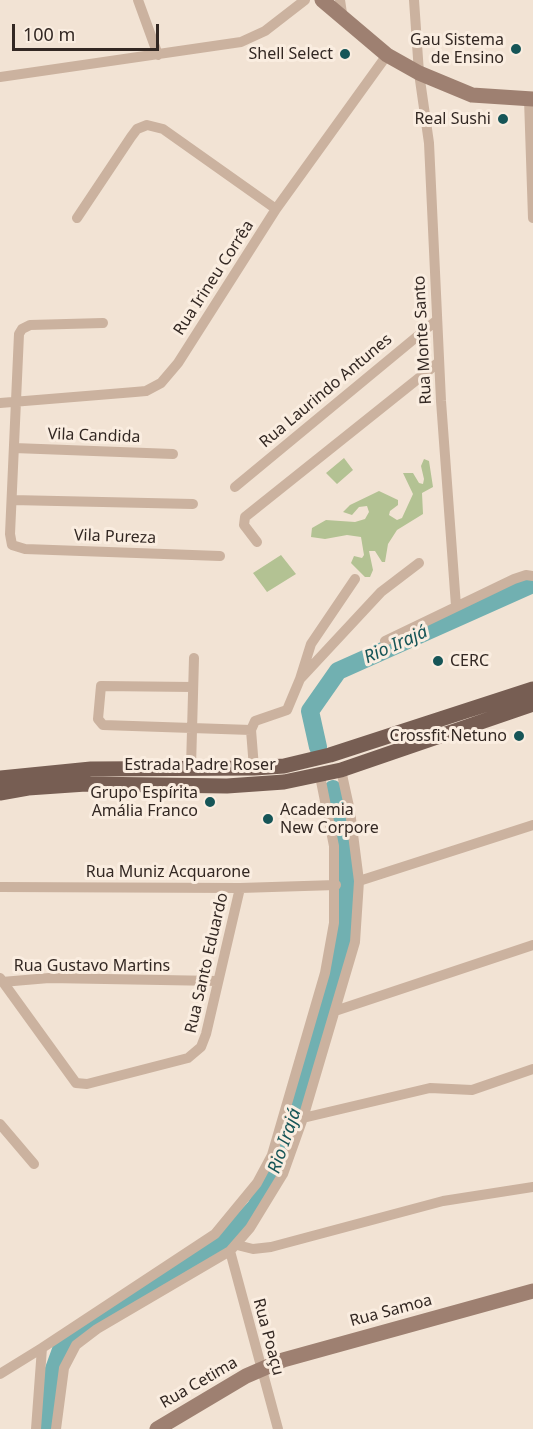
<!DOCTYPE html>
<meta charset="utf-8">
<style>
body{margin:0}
#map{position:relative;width:533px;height:1429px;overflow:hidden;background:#f2e3d4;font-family:"Noto Sans",sans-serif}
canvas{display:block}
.scale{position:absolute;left:12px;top:24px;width:147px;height:27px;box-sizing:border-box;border:3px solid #332823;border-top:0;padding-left:8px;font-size:18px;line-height:21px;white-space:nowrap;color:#332823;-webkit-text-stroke:4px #faede0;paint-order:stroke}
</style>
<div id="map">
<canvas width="533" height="1429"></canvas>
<div class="scale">100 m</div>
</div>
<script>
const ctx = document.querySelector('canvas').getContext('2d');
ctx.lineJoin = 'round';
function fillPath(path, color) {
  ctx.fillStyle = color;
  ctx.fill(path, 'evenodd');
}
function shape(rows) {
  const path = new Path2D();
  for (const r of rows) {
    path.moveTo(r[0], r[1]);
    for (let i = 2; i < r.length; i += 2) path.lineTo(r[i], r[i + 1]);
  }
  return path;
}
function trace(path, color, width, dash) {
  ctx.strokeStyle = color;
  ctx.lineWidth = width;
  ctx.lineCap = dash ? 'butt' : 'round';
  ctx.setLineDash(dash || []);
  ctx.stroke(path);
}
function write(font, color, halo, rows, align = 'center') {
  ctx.font = font + ' "Noto Sans",sans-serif';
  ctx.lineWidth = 6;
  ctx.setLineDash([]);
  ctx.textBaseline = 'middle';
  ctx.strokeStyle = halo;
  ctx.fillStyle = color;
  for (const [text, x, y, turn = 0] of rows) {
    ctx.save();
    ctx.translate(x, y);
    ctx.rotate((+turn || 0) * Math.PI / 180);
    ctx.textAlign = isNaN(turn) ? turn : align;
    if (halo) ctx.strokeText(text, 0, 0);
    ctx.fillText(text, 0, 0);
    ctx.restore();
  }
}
const green = shape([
 [344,458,353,470,337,484,326,473],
 [424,459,429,461,433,487,422,493,423,514,397,530,388,544,385,562,382,562,375,551,369,551,373,570,370,577,365,577,351,563,354,556,362,558,364,555,361,537,347,535,325,539,311,537,312,528,326,520,355,522,365,519,369,512,367,506,359,507,352,515,343,512,350,505,379,491,398,500,398,505,390,511,389,515,397,520,402,518,413,494,403,473,413,473,419,483,423,484,424,479,421,466],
 [281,555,296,574,267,592,253,573]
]);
const river = shape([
 [318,747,310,711,338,671,533,584],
 [45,1429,53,1372,62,1347,75,1333,178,1272,223,1242,255,1208,277,1171,333,987,344,936,347,905,345,858,333,789]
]);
const street = shape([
 [138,0,158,55],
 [340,0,343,20],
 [414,0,419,73,429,143,441,401,456,606],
 [0,77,241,42,265,31,305,0],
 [529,99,533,218],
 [77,218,131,137,137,129,147,125,163,129,276,209],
 [103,323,30,325,22,329,19,334,10,534,12,545,25,549,220,556],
 [0,403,135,392,146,391,161,383,178,363,276,209,387,55],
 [14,448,173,454],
 [235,487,437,320],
 [12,500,193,504],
 [257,542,244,525,245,517,439,362],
 [385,641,514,579,526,575,533,576],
 [300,679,311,644,355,579],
 [193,687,101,686,98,719,103,725,251,730,255,721,287,710,300,679,381,592,419,563],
 [251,730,254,768],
 [191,767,194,658],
 [359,881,533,825],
 [0,887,240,888,336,885],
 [0,978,76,1083,87,1084,188,1058,201,1047,206,1034,240,888],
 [2,982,49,978,217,981],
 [335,1011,533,945],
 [303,1118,430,1088,472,1090,533,1069],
 [0,1124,34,1164],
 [237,1245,253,1249,271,1247,443,1201,533,1187],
 [230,1251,278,1429],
 [0,1374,42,1348],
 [36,1429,42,1348,215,1234,257,1183,272,1155,325,973,334,923,334,846,320,776],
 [56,1429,64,1368,76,1345,97,1329,230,1251,250,1228,283,1174,303,1118,355,942,359,881,350,811,341,770]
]);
const secondary = shape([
 [322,0,387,55,419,73,472,95,533,99],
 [157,1429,246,1376,283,1360,533,1291]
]);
const primary = shape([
 [0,778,91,769,254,768,284,766,330,755,533,689],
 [0,793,28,788,86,784,227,786,284,782,341,770,533,704]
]);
const markers = [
 [516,49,6,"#165557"],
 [345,54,6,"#165557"],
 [503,119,6,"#165557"],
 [438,661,6,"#165557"],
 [519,736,6,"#165557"],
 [210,802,6,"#165557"],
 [268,819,6,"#165557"]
];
const poiNames = [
 ["Gau Sistema",504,40],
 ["de Ensino",504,58],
 ["Shell Select",333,54],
 ["Real Sushi",491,119],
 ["CERC",450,661,"left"],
 ["Crossfit Netuno",507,736],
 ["Grupo Espírita",198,793],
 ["Amália Franco",198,811],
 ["Academia",280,810,"left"],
 ["New Corpore",280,828,"left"]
];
const streetNames = [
 ["Rua Irineu Corrêa",214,278,-57],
 ["Rua Monte Santo",423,340,-93],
 ["Rua Laurindo Antunes",326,391,-40],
 ["Vila Candida",94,436,2],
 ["Vila Pureza",115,537,2],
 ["Estrada Padre Roser",200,765],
 ["Rua Muniz Acquarone",168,872],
 ["Rua Santo Eduardo",207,963,-77],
 ["Rua Gustavo Martins",92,966],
 ["Rua Samoa",391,1311,-15],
 ["Rua Poaçu",268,1337,75],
 ["Rua Cetima",199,1383,-30]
];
const waterNames = [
 ["Rio Irajá",396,645,-24],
 ["Rio Irajá",285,1141,-71]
];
fillPath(green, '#b3c293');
trace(river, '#71b0b1', 18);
trace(street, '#cbb29f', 10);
trace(secondary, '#9e8071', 15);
trace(primary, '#775e53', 15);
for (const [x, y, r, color] of markers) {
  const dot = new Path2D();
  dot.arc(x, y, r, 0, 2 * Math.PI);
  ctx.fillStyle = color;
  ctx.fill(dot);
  trace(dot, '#faede0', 2);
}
write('16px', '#332823', '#faede0', poiNames, 'right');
write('16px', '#332823', '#faede0', streetNames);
write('italic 18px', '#165557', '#faede0', waterNames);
</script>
